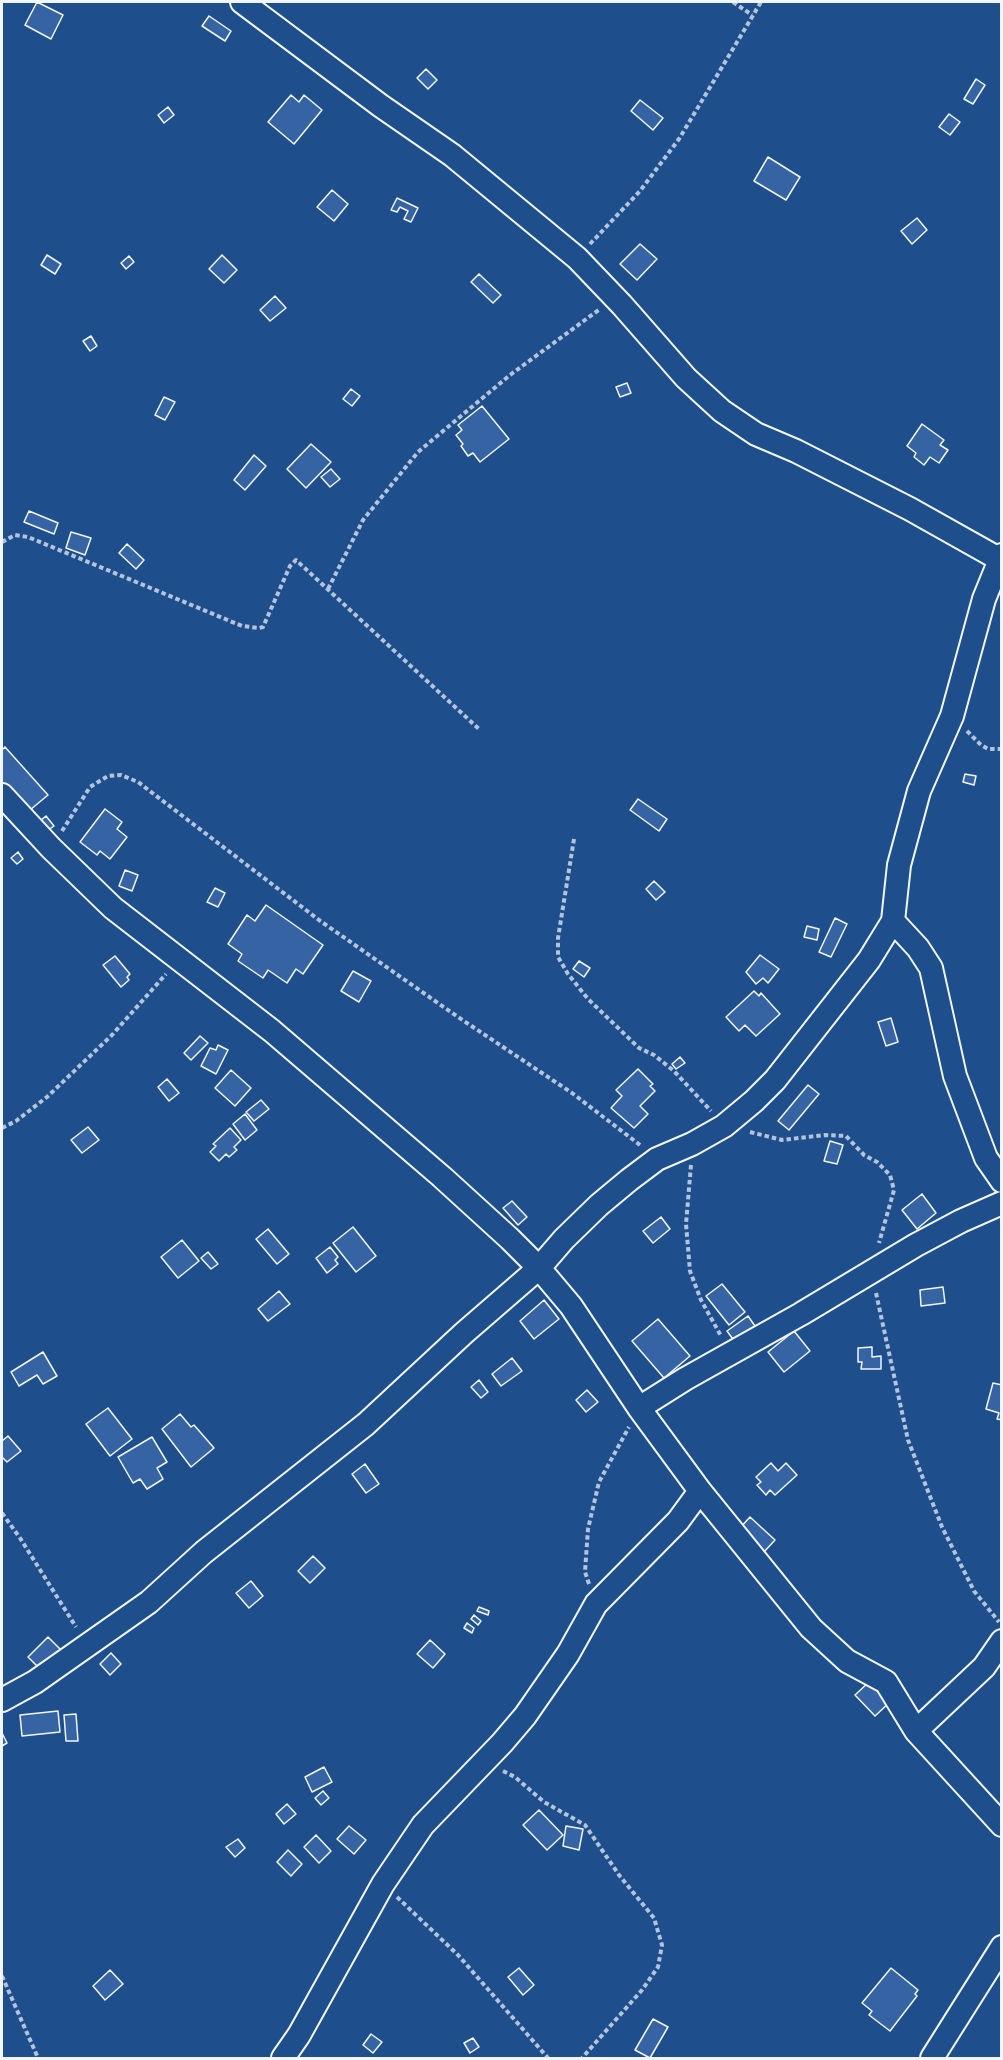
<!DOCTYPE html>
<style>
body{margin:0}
#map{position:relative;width:1003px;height:2060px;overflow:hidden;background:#1f4e8c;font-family:"Zilla Slab",serif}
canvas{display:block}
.frame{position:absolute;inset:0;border:3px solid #f2f6ff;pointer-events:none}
</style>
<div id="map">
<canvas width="1003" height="2060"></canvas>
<div class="frame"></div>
</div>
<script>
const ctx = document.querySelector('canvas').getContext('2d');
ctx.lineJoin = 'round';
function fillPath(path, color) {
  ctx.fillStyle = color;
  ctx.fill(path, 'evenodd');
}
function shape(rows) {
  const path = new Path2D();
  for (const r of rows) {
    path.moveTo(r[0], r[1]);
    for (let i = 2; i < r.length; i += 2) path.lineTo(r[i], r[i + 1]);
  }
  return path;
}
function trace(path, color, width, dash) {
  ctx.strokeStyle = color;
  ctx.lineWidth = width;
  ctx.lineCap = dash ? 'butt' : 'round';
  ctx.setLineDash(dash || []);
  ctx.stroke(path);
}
const building = shape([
 [37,2,63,15,51,39,25,25,37,2],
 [209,16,231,31,225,41,202,26,209,16],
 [426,69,437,80,428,89,417,78,426,69],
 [976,79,985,85,973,104,964,99,976,79],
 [291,95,299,102,304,95,322,110,294,144,268,122,291,95],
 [640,100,663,118,653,130,631,111,640,100],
 [168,107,174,115,164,123,158,115,168,107],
 [949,114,960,122,950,135,939,127,949,114],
 [768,157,800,177,786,200,754,181,768,157],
 [332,190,348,204,334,221,317,207,332,190],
 [397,198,418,208,411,222,404,219,408,211,400,207,397,212,391,210,397,198],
 [917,218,927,230,912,244,901,231,917,218],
 [640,244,657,259,637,280,620,264,640,244],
 [47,255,61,264,55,274,41,265,47,255],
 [222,255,237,270,224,283,209,269,222,255],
 [129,256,134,262,126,269,121,263,129,256],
 [479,274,501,295,493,303,471,282,479,274],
 [275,296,286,308,270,321,260,310,275,296],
 [91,336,97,346,90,351,83,341,91,336],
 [627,383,631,393,620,397,616,387,627,383],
 [351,389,360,396,352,406,343,399,351,389],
 [164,397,175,402,165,420,155,415,164,397],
 [482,406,509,439,480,462,473,453,468,456,461,446,463,444,456,435,462,430,458,425,482,406],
 [922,424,944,440,940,445,948,450,939,463,930,457,924,465,914,457,916,453,907,446,922,424],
 [311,444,331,462,306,488,287,469,311,444],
 [254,455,266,466,245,490,234,480,254,455],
 [331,469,340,479,330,487,321,477,331,469],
 [29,511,58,523,54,534,24,522,29,511],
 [71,532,91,538,85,555,66,548,71,532],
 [127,544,144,560,136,569,119,553,127,544],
 [5,747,48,795,24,815,2,790,2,750,5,747],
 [965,774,976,776,974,785,963,782,965,774],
 [638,799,667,819,659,831,630,810,638,799],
 [105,809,122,822,117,829,127,837,110,859,100,851,97,855,80,842,105,809],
 [46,816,54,826,44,833,40,821,46,816],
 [18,852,23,859,17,864,11,858,18,852],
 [125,870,138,875,132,891,119,886,125,870],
 [654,881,665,892,656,900,646,889,654,881],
 [215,888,225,893,218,907,207,902,215,888],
 [266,905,323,945,303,974,296,969,287,983,268,970,263,978,238,961,242,954,228,944,247,915,255,921,266,905],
 [835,918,847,924,831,957,819,952,835,918],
 [807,926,819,929,817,940,804,937,807,926],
 [760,955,779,969,768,983,763,978,756,984,746,972,760,955],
 [115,956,130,974,127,977,129,980,121,987,103,965,115,956],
 [579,961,590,968,584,977,573,969,579,961],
 [353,971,371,981,359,1002,341,991,353,971],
 [754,991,759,996,761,993,780,1014,756,1036,745,1025,739,1031,726,1017,754,991],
 [891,1018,898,1042,886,1046,878,1022,891,1018],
 [200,1036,208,1043,191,1060,184,1053,200,1036],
 [218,1045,228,1050,216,1074,201,1066,210,1048,216,1050,218,1045],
 [680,1057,685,1063,676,1069,672,1064,680,1057],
 [638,1069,653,1084,650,1086,655,1091,640,1106,648,1114,634,1128,611,1108,622,1096,616,1090,638,1069],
 [231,1070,251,1088,235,1106,215,1088,231,1070],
 [167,1079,179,1093,169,1101,158,1087,167,1079],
 [808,1085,819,1094,789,1130,778,1121,808,1085],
 [261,1100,269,1109,254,1121,246,1112,261,1100],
 [245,1114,257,1130,245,1140,233,1124,245,1114],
 [88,1127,99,1140,82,1153,71,1140,88,1127],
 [230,1128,241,1140,234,1147,237,1150,229,1157,226,1154,219,1161,210,1152,216,1146,213,1144,230,1128],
 [830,1141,843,1145,837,1164,824,1161,830,1141],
 [922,1194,936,1213,917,1229,902,1210,922,1194],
 [512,1201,527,1217,518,1225,503,1208,512,1201],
 [661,1217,670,1229,653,1243,643,1231,661,1217],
 [353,1227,376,1256,356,1272,333,1243,353,1227],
 [268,1229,289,1254,277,1264,256,1239,268,1229],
 [182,1240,199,1261,178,1278,161,1257,182,1240],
 [330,1247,338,1257,335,1260,338,1264,327,1273,316,1258,330,1247],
 [208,1252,218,1264,211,1269,201,1258,208,1252],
 [722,1284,745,1312,729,1325,706,1296,722,1284],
 [943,1287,945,1303,921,1306,920,1290,943,1287],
 [279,1291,290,1304,268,1321,258,1309,279,1291],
 [544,1300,559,1319,534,1339,520,1321,544,1300],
 [748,1316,755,1326,735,1342,727,1331,748,1316],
 [658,1319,690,1356,664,1378,632,1341,658,1319],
 [794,1331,810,1351,784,1372,768,1352,794,1331],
 [872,1347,872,1357,881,1356,881,1369,861,1369,862,1362,858,1362,858,1348,872,1347],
 [43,1352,57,1376,43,1384,37,1375,19,1386,11,1372,43,1352],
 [512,1358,522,1371,501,1386,492,1374,512,1358],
 [479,1380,488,1392,481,1398,471,1387,479,1380],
 [993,1383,1002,1385,1002,1420,997,1419,999,1413,986,1409,993,1383],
 [587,1390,598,1402,586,1412,576,1400,587,1390],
 [108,1408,132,1439,110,1456,86,1424,108,1408],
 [180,1414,191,1427,194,1425,214,1448,191,1467,162,1429,180,1414],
 [8,1436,21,1451,7,1462,3,1458,2,1459,2,1441,8,1436],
 [152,1437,167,1462,157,1468,163,1479,147,1489,140,1479,133,1483,118,1457,152,1437],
 [771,1463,778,1471,786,1463,797,1475,775,1495,770,1490,766,1495,757,1485,761,1482,756,1477,771,1463],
 [365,1464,379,1484,366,1493,352,1474,365,1464],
 [750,1517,775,1540,763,1553,738,1530,750,1517],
 [313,1556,325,1568,310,1583,298,1571,313,1556],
 [251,1581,263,1596,249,1608,236,1593,251,1581],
 [479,1607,489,1611,488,1615,477,1611,479,1607],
 [474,1615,481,1621,478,1625,471,1619,474,1615],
 [467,1623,474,1628,472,1633,464,1628,467,1623],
 [48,1637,64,1653,44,1673,28,1657,48,1637],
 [430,1640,445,1654,433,1668,417,1654,430,1640],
 [111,1653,121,1664,110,1675,100,1664,111,1653],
 [870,1681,890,1702,875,1716,855,1695,870,1681],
 [58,1711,60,1732,22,1736,20,1715,58,1711],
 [76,1714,78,1741,66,1741,64,1715,76,1714],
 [2,1733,7,1743,2,1746,2,1733],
 [324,1767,332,1782,312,1792,305,1777,324,1767],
 [323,1791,329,1798,321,1805,315,1798,323,1791],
 [287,1804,296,1814,284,1824,276,1814,287,1804],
 [539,1810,563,1835,547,1850,523,1825,539,1810],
 [349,1826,366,1840,354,1854,337,1839,349,1826],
 [566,1826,583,1829,579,1850,563,1846,566,1826],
 [316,1835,331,1851,319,1863,304,1847,316,1835],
 [238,1839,245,1848,235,1857,226,1847,238,1839],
 [288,1850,302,1864,291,1876,277,1862,288,1850],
 [519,1968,534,1985,523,1995,508,1977,519,1968],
 [891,1968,918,1990,915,1994,917,1996,890,2031,869,2015,872,2011,862,2003,891,1968],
 [110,1970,123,1984,105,2000,93,1986,110,1970],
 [653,2019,668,2027,650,2058,635,2050,653,2019],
 [371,2034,382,2042,373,2053,363,2045,371,2034],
 [473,2038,479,2047,470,2053,464,2043,473,2038]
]);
const path = shape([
 [733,2,752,15],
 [590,244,640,191,679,139,761,2],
 [2,542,15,535,28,537,242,626,259,628,263,627,290,566,296,560,480,730],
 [328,589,363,520,418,452,510,375,600,309],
 [967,731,981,745,988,749,1002,749],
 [62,831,90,787,108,776,121,775,138,782,319,920,458,1017,572,1093,640,1145],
 [574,839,558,938,558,957,568,974,588,999,639,1048,654,1055,674,1071,711,1111],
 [2,1128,16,1121,47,1097,112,1035,166,974],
 [750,1132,782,1140,825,1135,846,1136,864,1155,877,1162,890,1175,894,1190,879,1243],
 [691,1165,686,1224,690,1271,701,1300,721,1336],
 [876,1293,908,1440,942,1527,974,1591,999,1622],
 [2,1513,20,1538,76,1627],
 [589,1584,585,1572,588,1529,599,1482,629,1427],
 [503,1771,515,1777,544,1802,585,1825,619,1875,654,1918,662,1945,658,1967,642,1990,582,2058],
 [397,1897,458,1955,548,2058],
 [2,1976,38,2058]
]);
const minor = shape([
 [242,2,381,106,452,155,577,258,622,305,686,378,722,411,756,434,796,451,910,509,999,559],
 [1002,555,984,599,952,716,919,791,899,865,893,921,918,948,931,968,955,1076,986,1158,1002,1181],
 [2,795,51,848,113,908,272,1031,442,1177,510,1239,539,1268,571,1306,639,1408,700,1491,811,1628,847,1661,886,1682,916,1731,1002,1825],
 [639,1408,685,1379,801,1314,916,1245,961,1221,1002,1203],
 [2,1700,35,1682,149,1602,204,1552,366,1424,464,1333,539,1268,564,1239,599,1205,629,1180,657,1159,692,1144,724,1126,754,1101,775,1080,869,960,893,921],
 [916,1731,984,1667,1002,1641],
 [283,2058,299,2035,383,1884,423,1825,502,1743,525,1716,568,1654,596,1604,678,1521,700,1491],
 [932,2058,1002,1947]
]);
fillPath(building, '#3563a3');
trace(building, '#f2f6ff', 1.5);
trace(minor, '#f2f6ff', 26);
trace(path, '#b3c4dc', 4, [4.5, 3]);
trace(minor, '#1f4e8c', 22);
</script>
